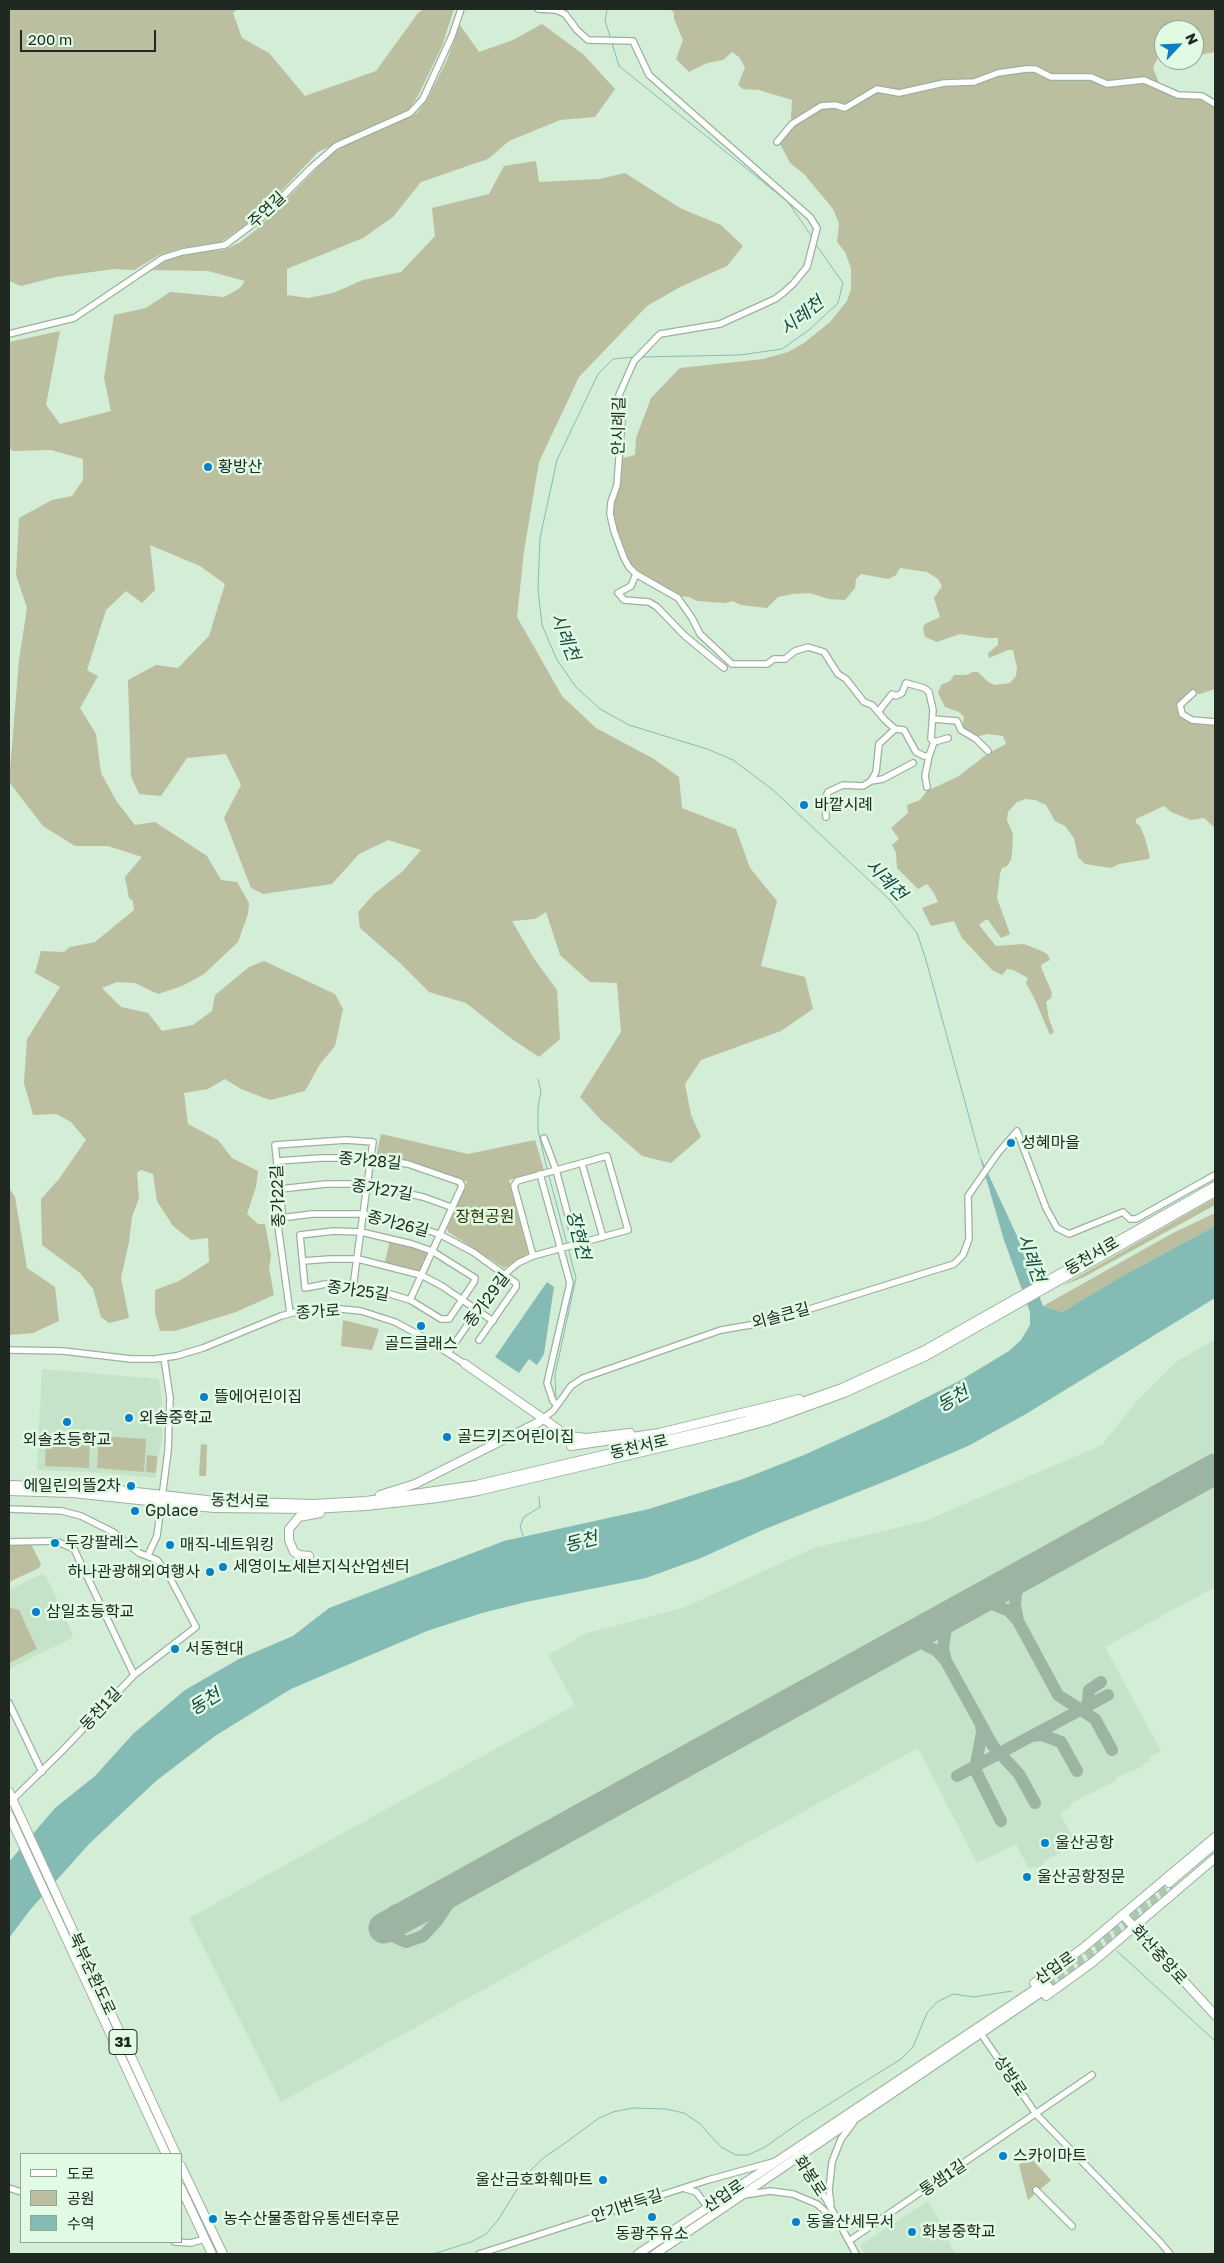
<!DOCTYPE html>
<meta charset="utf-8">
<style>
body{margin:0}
#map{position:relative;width:1224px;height:2263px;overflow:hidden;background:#d3edd7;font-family:"Golos Text","Noto Sans KR",sans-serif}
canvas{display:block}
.frame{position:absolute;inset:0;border:10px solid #202921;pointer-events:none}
.legend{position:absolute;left:20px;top:2153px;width:162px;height:90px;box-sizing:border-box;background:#e0fae4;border:1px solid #93a696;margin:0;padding:6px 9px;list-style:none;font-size:15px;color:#202921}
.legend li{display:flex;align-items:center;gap:10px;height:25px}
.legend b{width:25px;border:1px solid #93a696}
.north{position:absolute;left:1154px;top:20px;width:50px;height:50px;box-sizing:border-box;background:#e0fae4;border:1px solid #93a696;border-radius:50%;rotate:65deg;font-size:14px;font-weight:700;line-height:20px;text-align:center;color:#202921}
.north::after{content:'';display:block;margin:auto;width:18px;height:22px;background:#0680c9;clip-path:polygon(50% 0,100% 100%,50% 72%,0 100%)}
.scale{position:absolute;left:20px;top:30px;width:136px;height:22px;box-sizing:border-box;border:2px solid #202921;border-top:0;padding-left:6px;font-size:15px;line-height:18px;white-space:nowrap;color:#202921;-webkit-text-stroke:4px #e0fae4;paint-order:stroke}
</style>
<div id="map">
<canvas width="1224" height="2263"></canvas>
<div class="frame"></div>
<ul class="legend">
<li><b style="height:6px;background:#fff"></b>도로</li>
<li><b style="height:14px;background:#bbbe9f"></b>공원</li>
<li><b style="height:14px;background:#85bbb5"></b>수역</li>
</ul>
<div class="north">N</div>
<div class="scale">200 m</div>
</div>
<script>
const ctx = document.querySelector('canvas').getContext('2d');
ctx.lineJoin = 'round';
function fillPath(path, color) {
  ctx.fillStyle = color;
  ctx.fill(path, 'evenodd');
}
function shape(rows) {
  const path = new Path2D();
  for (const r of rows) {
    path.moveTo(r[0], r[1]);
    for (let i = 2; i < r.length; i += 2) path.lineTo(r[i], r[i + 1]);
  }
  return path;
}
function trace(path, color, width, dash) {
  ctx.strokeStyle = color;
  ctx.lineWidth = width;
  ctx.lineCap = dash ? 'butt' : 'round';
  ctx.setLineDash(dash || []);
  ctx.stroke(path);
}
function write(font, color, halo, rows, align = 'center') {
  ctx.font = font + ' "Golos Text","Noto Sans KR",sans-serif';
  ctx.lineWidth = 5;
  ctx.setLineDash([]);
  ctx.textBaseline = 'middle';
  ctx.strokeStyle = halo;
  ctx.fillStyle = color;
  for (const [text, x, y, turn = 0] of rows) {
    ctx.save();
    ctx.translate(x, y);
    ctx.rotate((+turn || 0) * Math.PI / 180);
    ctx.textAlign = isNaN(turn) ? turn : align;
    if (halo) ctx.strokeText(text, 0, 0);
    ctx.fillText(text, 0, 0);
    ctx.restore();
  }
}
const built = shape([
 [1215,1339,1215,1587,1105,1647,1161,1751,1148,1758,1150,1761,1143,1764,1144,1766,1116,1777,1117,1780,1070,1804,1071,1807,1060,1813,1075,1842,1070,1845,1073,1850,1065,1853,1064,1851,1043,1861,1044,1864,1036,1868,1035,1866,1029,1869,1016,1844,977,1863,918,1748,281,2102,189,1918,575,1705,548,1655,587,1633,683,1608,814,1548,925,1521,1102,1445,1138,1400,1176,1362],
 [42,1369,159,1379,162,1401,162,1436,155,1478,93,1472,37,1470],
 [42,1574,46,1576,73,1635,72,1638,9,1669,9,1590],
 [928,2201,939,2219,955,2254,865,2254,860,2245]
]);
const green = shape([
 [9,9,237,9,233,13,242,38,269,53,305,96,376,71,418,13,424,9,454,9,442,46,418,96,409,109,318,152,257,217,221,242,181,248,159,255,134,270,114,269,56,277,21,286,9,281],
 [669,9,1215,9,1215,52,1194,56,1194,30,1164,30,1164,52,1160,53,1153,68,1161,88,1202,98,1215,106,1215,689,1200,694,1194,693,1182,699,1181,715,1215,723,1215,828,1204,818,1191,820,1171,812,1164,806,1136,819,1136,823,1140,826,1145,838,1150,857,1148,859,1119,864,1111,868,1085,864,1078,857,1074,838,1065,826,1055,821,1046,805,1035,800,1025,799,1017,802,1008,812,1007,820,1013,834,1012,853,1011,860,1007,866,1002,868,1000,874,997,898,1010,934,1001,938,988,920,985,920,979,925,996,946,1024,944,1044,952,1048,955,1050,960,1042,964,1041,967,1052,993,1051,998,1046,1002,1049,1019,1054,1032,1050,1035,1036,1002,1026,983,1028,978,1013,970,1007,969,1002,975,992,970,962,938,954,921,931,926,922,908,938,902,934,893,927,884,918,889,897,868,896,853,892,845,899,839,891,828,908,813,907,805,920,800,927,791,959,776,987,754,1006,744,1003,736,988,734,974,737,962,729,964,717,959,712,945,707,938,693,941,685,950,681,954,675,966,675,973,672,978,672,987,681,994,685,1010,683,1016,676,1017,668,1013,650,1008,650,989,658,988,653,998,645,998,638,987,638,960,634,937,642,925,637,923,628,925,624,940,617,934,598,942,586,938,579,927,572,900,568,896,575,888,579,861,574,856,579,855,588,845,600,829,599,809,593,793,594,778,597,767,608,741,605,732,601,725,603,697,601,689,597,678,596,641,575,631,566,616,530,613,507,620,459,635,455,636,438,651,398,680,368,763,359,788,352,804,343,830,322,847,301,851,289,851,268,845,252,837,242,839,223,833,209,804,174,790,163,779,142,793,125,791,118,792,100,759,90,743,89,738,85,745,67,739,57,732,52,723,60,707,63,689,72,676,59,683,40,674,19,674,12],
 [542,24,583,54,615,89,595,117,560,120,509,141,488,159,421,182,393,217,363,238,287,269,287,295,308,298,333,293,363,280,401,272,435,236,432,208,489,194,504,166,536,161,539,182,599,179,625,173,680,208,721,225,743,246,727,266,680,287,647,306,579,377,539,462,524,551,517,617,562,696,596,728,654,759,679,777,682,808,736,829,750,868,777,901,761,966,805,977,813,1009,781,1031,701,1060,685,1084,691,1115,701,1137,671,1163,642,1156,601,1120,580,1097,621,1032,617,983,590,982,560,955,546,912,535,919,512,921,533,957,557,990,560,1039,539,1057,509,1037,466,1003,429,992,400,963,360,928,358,912,374,894,403,871,421,850,388,840,359,854,332,884,263,894,251,888,224,818,241,785,226,754,187,758,161,796,139,794,131,776,128,680,156,665,178,668,209,636,225,584,200,566,150,545,155,590,142,603,126,591,106,610,87,670,98,676,80,708,96,734,101,773,117,802,135,825,155,822,207,856,221,880,237,882,249,903,248,914,238,942,204,974,182,986,158,994,135,983,117,982,102,988,121,1007,148,1013,162,1031,193,1025,212,1011,215,995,249,967,264,961,335,994,343,1009,335,1046,320,1064,305,1091,270,1100,241,1089,225,1079,208,1089,184,1093,188,1124,218,1140,232,1158,258,1171,256,1187,247,1214,258,1224,265,1224,271,1256,269,1268,274,1295,236,1312,175,1331,160,1331,155,1313,155,1290,179,1281,209,1262,208,1238,191,1240,173,1226,157,1201,153,1174,141,1170,137,1173,139,1198,132,1217,129,1242,121,1278,129,1318,109,1323,101,1317,93,1289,80,1273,42,1245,41,1199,59,1179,86,1140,71,1122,56,1114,33,1115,24,1083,27,1039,60,987,35,973,41,951,64,952,70,947,95,942,134,910,133,901,129,898,125,877,142,857,108,846,75,846,43,826,9,782,19,660,27,608,16,575,19,518,52,500,72,496,83,480,83,459,51,450,13,451,9,448,9,342,60,331,46,405,60,424,111,411,104,378,114,315,146,308,170,292,224,297,240,288,245,281,208,271,149,270,170,259,192,253,224,250,239,243,256,230,331,154,355,140,386,128,417,113,428,98,447,60,460,25,479,52,513,40],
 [381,1134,468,1154,535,1140,544,1170,509,1180,528,1252,526,1256,504,1268,448,1232,447,1227,467,1182,421,1166,376,1156],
 [9,1188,15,1197,27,1268,55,1287,59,1321,33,1333,9,1335],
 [1215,1198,1215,1205,1084,1277,1062,1286],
 [1215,1213,1215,1226,1117,1279,1062,1312,1043,1306,1173,1233],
 [390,1240,426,1251,428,1254,421,1269,416,1272,385,1262],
 [343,1320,379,1329,372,1350,341,1346],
 [46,1433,90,1435,89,1468,45,1466],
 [99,1436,146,1439,144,1472,97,1468],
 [201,1444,207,1445,206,1476,199,1476],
 [147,1455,157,1456,156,1473,146,1472],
 [28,1544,32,1546,41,1564,39,1568,9,1582,9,1545],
 [11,1608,19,1610,37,1649,9,1663,9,1609],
 [1030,2157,1051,2180,1028,2200,1019,2165]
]);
const water = shape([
 [979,1154,1017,1236,1043,1306,1062,1312,1117,1279,1215,1226,1215,1298,1026,1414,968,1446,896,1477,765,1529,701,1558,646,1578,526,1602,482,1613,427,1631,291,1689,215,1736,156,1781,89,1844,30,1910,9,1938,9,1862,55,1808,95,1776,133,1734,185,1690,239,1659,293,1636,329,1608,504,1541,649,1509,743,1479,804,1455,888,1417,961,1380,1009,1351,1021,1340,1030,1325,1030,1312,1004,1240],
 [547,1282,554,1287,544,1354,537,1365,529,1359,519,1373,495,1357]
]);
const stream = shape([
 [607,9,605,21,611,39],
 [612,43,619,66,788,202,812,237],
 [634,357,613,359,598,374,557,460,540,538,538,589,542,625,557,660,576,687,600,709,629,725,707,749,733,760,773,790,890,900,917,933,926,960,979,1153],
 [641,357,740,355,782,349,809,330,838,303,843,283,815,243],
 [538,1079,541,1091,538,1108,538,1130,547,1169],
 [549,1176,567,1244],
 [556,1397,555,1375,576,1278,568,1248],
 [523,1536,520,1526,524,1517,540,1507,539,1497],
 [1117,1951,1215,2041],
 [433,2254,471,2242,486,2234,498,2220,526,2175,542,2159,568,2141,599,2118,613,2112,633,2108,666,2109,684,2113,699,2123,721,2147,736,2155,748,2155,765,2147,802,2121,901,2059,913,2047,927,2013,937,2002,953,1994,974,1997,1012,1991]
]);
const taxiway = shape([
 [1018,1621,1015,1605,1016,1593,1025,1577,1035,1568],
 [896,1645,921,1643,937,1651,946,1661],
 [1085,1707,1088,1702,1089,1690,1101,1682],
 [981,1725,982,1732,975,1769,1001,1821],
 [1032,1736,1042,1735,1061,1742,1077,1771],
 [957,1776,1108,1695],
 [1035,1803,1019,1774,993,1746,946,1661,943,1648,946,1627,952,1618,963,1608,977,1603,989,1603,1009,1611,1018,1621,1058,1695,1095,1719,1112,1750],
 [441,1896,394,1911,391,1915,388,1926,393,1936,406,1942,423,1936,437,1921,458,1889,472,1880]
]);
const runway = shape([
 [384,1928,1215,1469]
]);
const majorTunnel = shape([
 [1046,1982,1087,1952,1169,1883],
 [1049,1987,1091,1958,1173,1888]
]);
const minor = shape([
 [538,9,556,10,565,14,577,30,588,40,633,41,649,75,810,217,817,228,807,267,793,284,783,293,775,299,720,324,660,334,634,361,619,395,622,419,617,485,611,502,610,514,614,531,624,558,629,567,636,574,678,598,692,618,700,634,732,664,767,664,774,659,785,659,795,651,808,647,824,652,838,674,846,679,864,702,872,705,885,720,895,729,904,730,916,752,924,756,929,756,934,742,931,739,933,710,929,692,924,688,906,683,902,693,896,696,892,694,878,712],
 [777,142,792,124,821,106,835,105,845,108,877,89,899,93,944,83,974,82,998,73,1026,69,1035,69,1051,77,1091,77,1107,84,1144,80,1178,95,1202,96,1215,104],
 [9,334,74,318,163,258,182,252,225,245,261,218,312,167,336,146,410,113,423,99,452,36,461,9],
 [636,574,631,586,618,593,624,600,649,602,657,607,685,636,724,668],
 [1193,693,1180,705,1182,714,1192,720,1215,722],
 [933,719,957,721,961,730,976,739,988,751],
 [934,742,948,738],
 [871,781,883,779,913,763],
 [927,787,925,776,929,756],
 [826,817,825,798,828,792,843,785,863,786,871,781,876,772,879,744,895,729],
 [544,1138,556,1170,576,1245],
 [277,1161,321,1158,370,1158,408,1164,460,1182,462,1186,410,1300],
 [582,1164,603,1237],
 [540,1174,570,1283,547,1383,553,1401,557,1405],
 [280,1189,326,1184,366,1184,423,1197,451,1207],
 [281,1218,312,1214,363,1214,401,1221,441,1235,473,1252,516,1283,516,1287,479,1340],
 [334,1231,361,1232,412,1244,432,1251,475,1278,474,1282,449,1319,441,1319,410,1300,380,1291,326,1284,305,1288,300,1235,334,1231],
 [303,1261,330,1259,358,1259,421,1275,442,1286,493,1321],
 [290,1313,278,1226,282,1211,275,1145,346,1140,373,1142,353,1287],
 [9,1350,63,1351,131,1359,154,1359,176,1356,203,1348,281,1316,300,1311,331,1308,361,1311,395,1322,423,1337,465,1364],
 [448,1353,499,1279,518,1263,533,1256,628,1230,607,1156,517,1181,514,1186,533,1256],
 [542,1419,553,1411,571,1386,583,1378,721,1330,768,1322,954,1264,963,1255,969,1239,968,1196,998,1153,1017,1131,1046,1208,1057,1228,1069,1234,1123,1212,1130,1219,1136,1219,1215,1175],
 [9,1509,62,1511,81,1516,113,1532,139,1553,157,1560,168,1574,196,1627,134,1675,62,1751,9,1803],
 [9,1542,56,1541,74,1549,134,1675],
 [148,1555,157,1536,168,1451,170,1398,164,1358],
 [9,1703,42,1772],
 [984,2038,1036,2114,1161,2243,1170,2254],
 [793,2150,826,2199,856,2254],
 [9,2188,21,2192],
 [686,2189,696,2192,714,2215],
 [1036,2190,1072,2226],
 [744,2195,770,2191,793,2194,817,2204,834,2219],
 [831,2205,829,2190,832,2162,841,2139,853,2123],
 [849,2241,1092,2075],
 [175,2242,191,2243,204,2239],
 [479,2254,708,2180,773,2162]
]);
const major = shape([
 [465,1364,568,1436,587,1438,630,1433],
 [571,1446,659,1433,799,1399],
 [9,1485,101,1488,215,1501,313,1504,366,1501,476,1485,726,1426,765,1415,842,1388,923,1351,1215,1186],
 [9,1491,73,1493,214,1508,312,1509,366,1506,438,1498,478,1491,727,1432,767,1421,844,1393,926,1356,1215,1192],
 [380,1495,415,1484,539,1422],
 [309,1556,299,1555,294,1552,289,1540,289,1529,299,1517,320,1513],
 [9,1792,176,2154],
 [9,1815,166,2154],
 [1169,1883,1215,1844],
 [1123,1915,1215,2015],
 [1034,1983,1083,1948,1215,1837],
 [1046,1996,1093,1962,1215,1858],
 [181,2166,223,2254],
 [181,2188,212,2254],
 [638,2254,1046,1982],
 [655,2254,1049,1987]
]);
const markers = [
 [208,467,5,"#0680c9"],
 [804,805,5,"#0680c9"],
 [1011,1143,5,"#0680c9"],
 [421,1326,5,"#0680c9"],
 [204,1397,5,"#0680c9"],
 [129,1418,5,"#0680c9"],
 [67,1422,5,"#0680c9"],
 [447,1437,5,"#0680c9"],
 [131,1486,5,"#0680c9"],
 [135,1511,5,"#0680c9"],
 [55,1543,5,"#0680c9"],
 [170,1545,5,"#0680c9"],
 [223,1567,5,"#0680c9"],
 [210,1572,5,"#0680c9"],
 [36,1612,5,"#0680c9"],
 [175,1649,5,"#0680c9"],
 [1045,1843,5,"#0680c9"],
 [1027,1877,5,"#0680c9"],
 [1003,2156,5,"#0680c9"],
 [603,2180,5,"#0680c9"],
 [652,2217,5,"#0680c9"],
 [213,2219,5,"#0680c9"],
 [796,2222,5,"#0680c9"],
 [912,2232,5,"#0680c9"]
];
const shields = [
 [123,2042,28]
];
const shieldNames = [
 ["31",123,2042]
];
const streetNames = [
 ["주연길",267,210,-43],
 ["안시례길",619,426,-89],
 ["종가28길",370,1161,5],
 ["종가27길",382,1190,9],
 ["종가22길",278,1196,-92],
 ["종가26길",398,1224,14],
 ["동천서로",1092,1256,-30],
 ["종가25길",358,1291,8],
 ["종가29길",487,1300,-53],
 ["종가로",318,1312,-4],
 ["외솔큰길",781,1316,-15],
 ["동천서로",639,1447,-13],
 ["동천서로",240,1501,2],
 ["동천1길",101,1709,-47],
 ["화산중앙로",1159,1955,48],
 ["산업로",1055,1968,-35],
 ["북부순환도로",92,1974,65],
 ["상방로",1010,2076,56],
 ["화봉로",810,2176,57],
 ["통샘1길",943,2178,-34],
 ["산업로",724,2196,-34],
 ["안기번득길",627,2206,-18]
];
const poiNames = [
 ["황방산",218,467],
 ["바깥시례",814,805],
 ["성혜마을",1021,1143],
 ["골드클래스",421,1344,"center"],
 ["뜰에어린이집",214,1397],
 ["외솔중학교",139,1418],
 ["골드키즈어린이집",457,1437],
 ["외솔초등학교",67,1440,"center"],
 ["에일린의뜰2차",121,1486,"right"],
 ["Gplace",145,1511],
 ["두강팔레스",65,1543],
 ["매직-네트워킹",180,1545],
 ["세영이노세븐지식산업센터",233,1567],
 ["하나관광해외여행사",200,1572,"right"],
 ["삼일초등학교",46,1612],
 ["서동현대",185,1649],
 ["울산공항",1055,1843],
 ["울산공항정문",1037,1877],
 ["스카이마트",1013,2156],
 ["울산금호화훼마트",593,2180,"right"],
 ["농수산물종합유통센터후문",223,2219],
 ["동울산세무서",806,2222],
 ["화봉중학교",922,2232],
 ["동광주유소",652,2234,"center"]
];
const parkNames = [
 ["장현공원",485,1217]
];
const waterNames = [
 ["시례천",802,316,-39],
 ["시례천",565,637,68],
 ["시례천",886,880,45],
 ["장현천",578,1235,76],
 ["시례천",1031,1258,70],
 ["동천",953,1399,-30],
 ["동천",581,1542,-14],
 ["동천",205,1702,-32]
];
fillPath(built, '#c4e3c8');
fillPath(green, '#bbbe9f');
fillPath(water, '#85bbb5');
trace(stream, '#85bbb5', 1);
trace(taxiway, '#9eb4a2', 12);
trace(runway, '#9eb4a2', 31);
trace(majorTunnel, '#afc6b3', 8, [8, 4]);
trace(minor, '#9ab29d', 8);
trace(major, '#9ab29d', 10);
trace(minor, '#fff', 5.5);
trace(major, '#fff', 8);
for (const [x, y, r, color] of markers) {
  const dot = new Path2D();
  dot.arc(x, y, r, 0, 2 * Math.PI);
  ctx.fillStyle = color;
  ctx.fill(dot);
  trace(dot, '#e0fae4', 2);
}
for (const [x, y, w] of shields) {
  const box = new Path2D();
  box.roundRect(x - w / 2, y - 12.5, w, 25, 4);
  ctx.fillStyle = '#e0fae4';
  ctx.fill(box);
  trace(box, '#202921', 1);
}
write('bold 15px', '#202921', null, shieldNames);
write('16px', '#202921', '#e0fae4', streetNames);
write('16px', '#202921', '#e0fae4', poiNames, 'left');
write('16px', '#323400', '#e0fae4', parkNames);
write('italic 18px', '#184945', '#e0fae4', waterNames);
</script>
